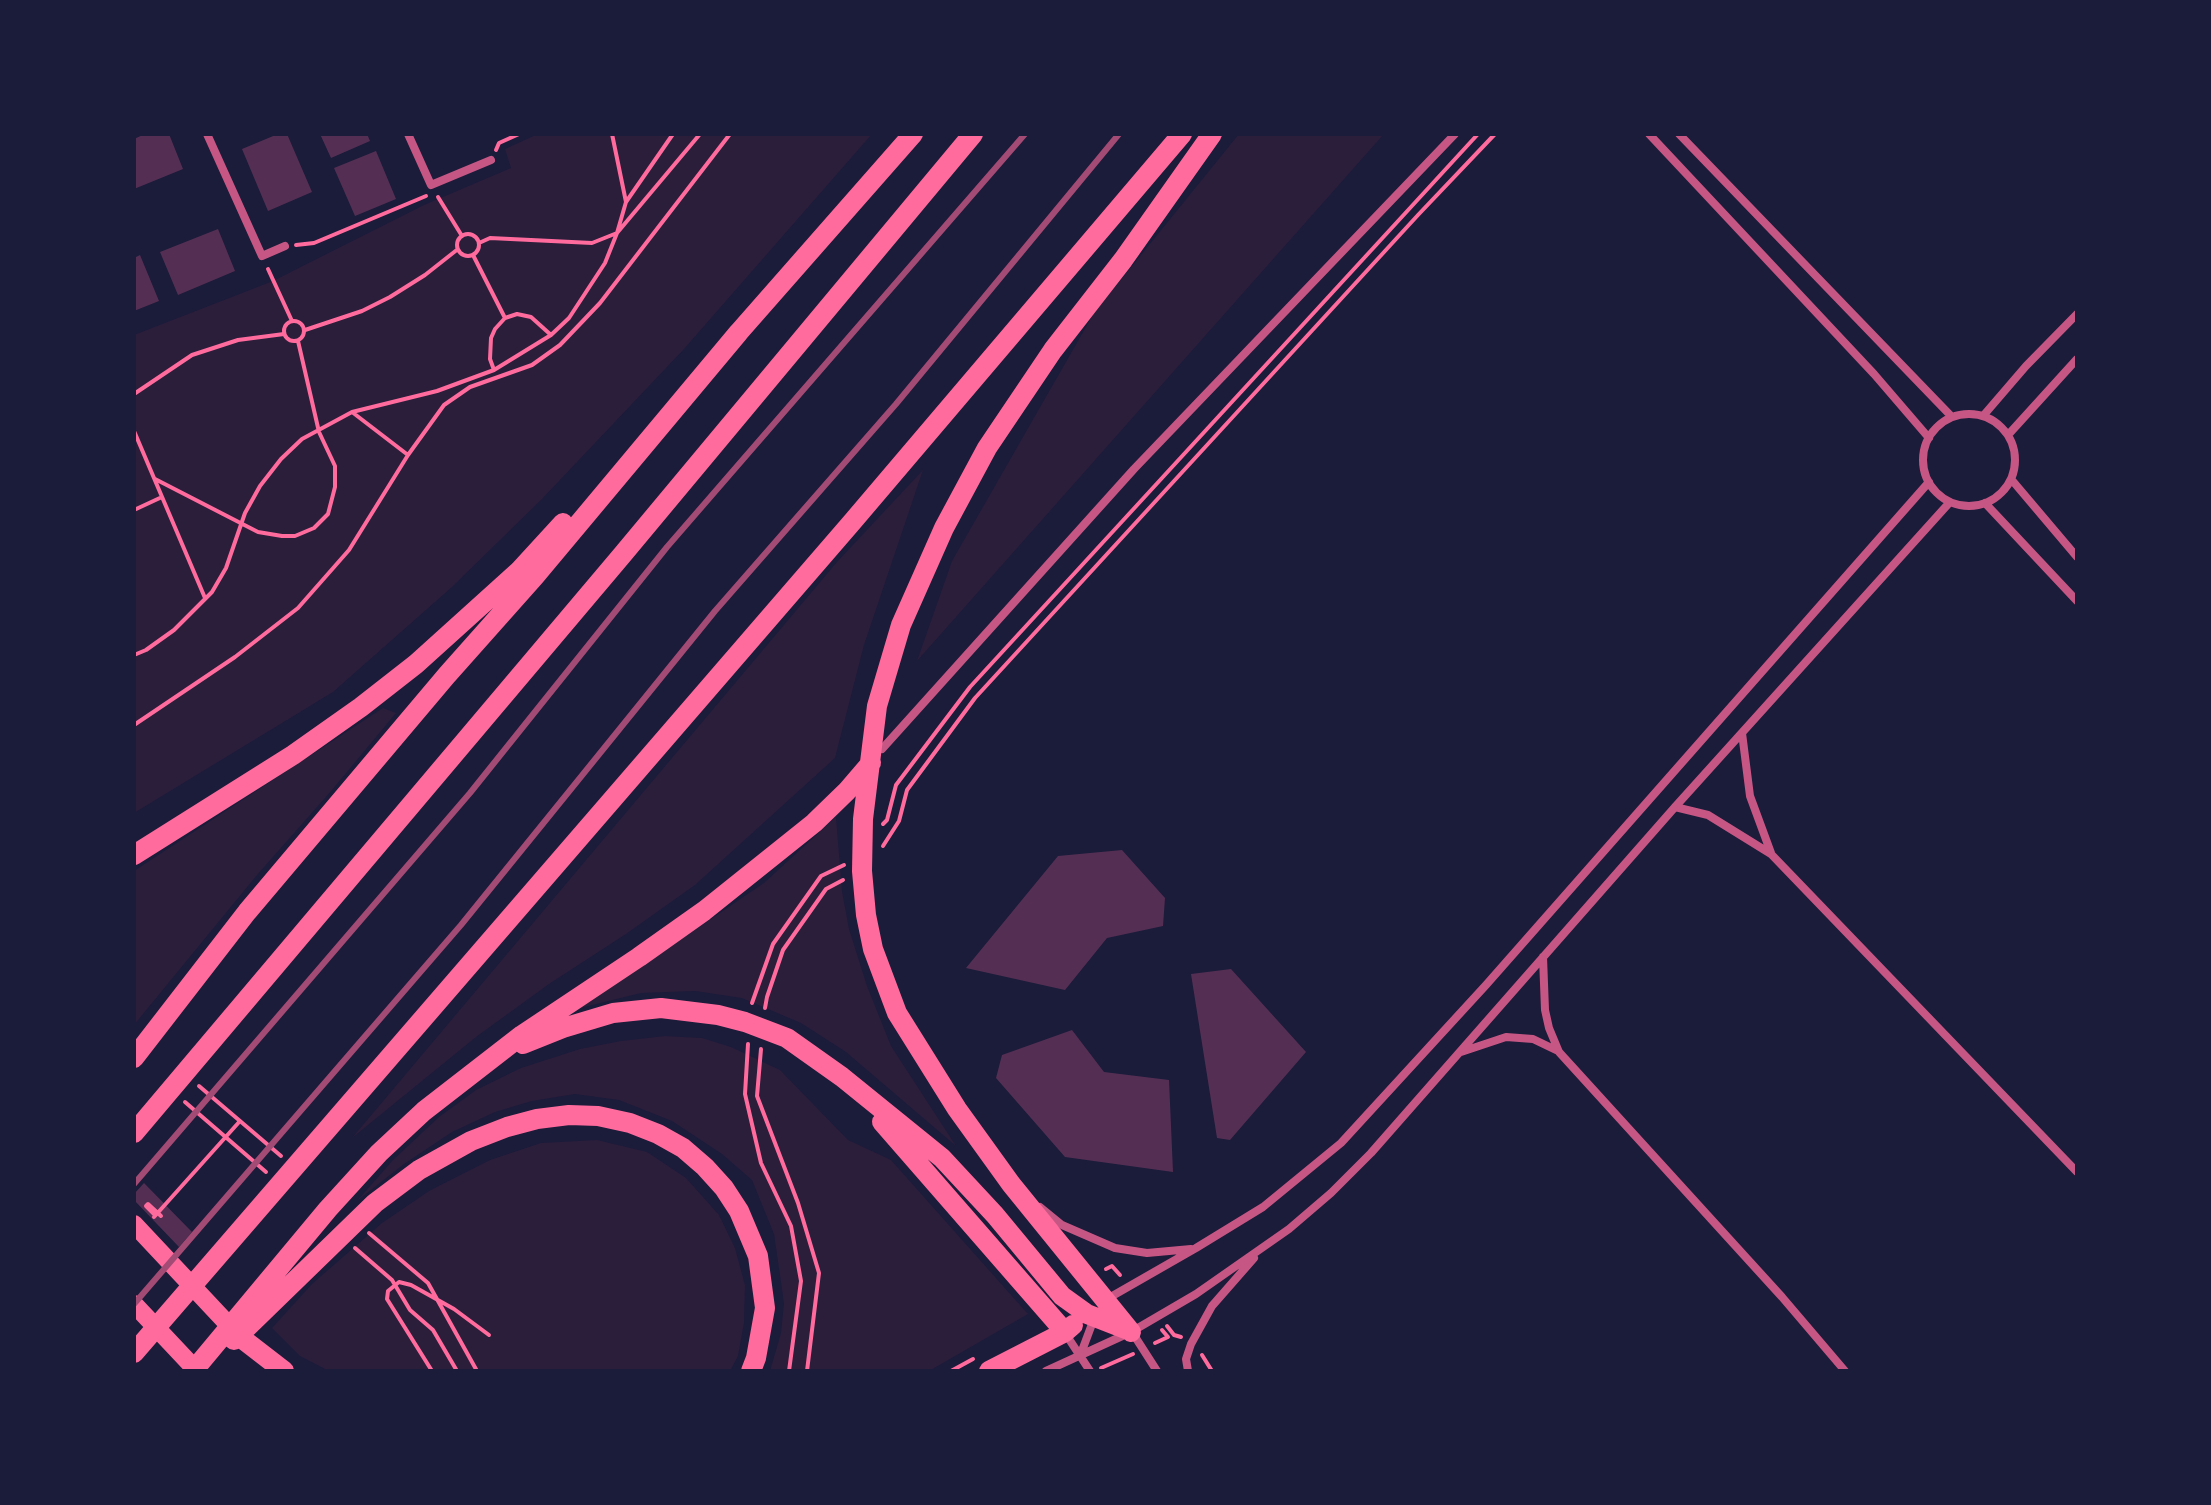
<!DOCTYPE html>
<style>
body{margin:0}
#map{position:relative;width:2211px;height:1505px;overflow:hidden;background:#1b1b3a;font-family:Raleway,sans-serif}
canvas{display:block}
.frame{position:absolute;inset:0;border:136px solid #1b1b3a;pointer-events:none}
</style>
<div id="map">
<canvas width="2211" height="1505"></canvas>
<div class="frame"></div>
</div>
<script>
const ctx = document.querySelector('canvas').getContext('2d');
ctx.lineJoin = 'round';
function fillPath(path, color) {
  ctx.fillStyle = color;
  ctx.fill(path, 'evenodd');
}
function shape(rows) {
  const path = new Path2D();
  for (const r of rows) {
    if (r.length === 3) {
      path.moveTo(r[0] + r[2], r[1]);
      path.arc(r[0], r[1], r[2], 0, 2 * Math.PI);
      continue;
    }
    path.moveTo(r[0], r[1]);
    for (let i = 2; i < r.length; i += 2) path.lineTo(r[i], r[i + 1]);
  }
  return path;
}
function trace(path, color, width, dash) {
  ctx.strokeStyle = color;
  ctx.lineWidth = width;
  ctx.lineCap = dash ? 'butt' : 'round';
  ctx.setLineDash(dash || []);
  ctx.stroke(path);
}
const green = shape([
 [538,134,872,134,684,349,542,499,452,587,333,692,134,813,134,335,273,281,424,205,511,168,505,149],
 [1239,134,1384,134,917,661,952,561,1094,313],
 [923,470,864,645,835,758,695,885,626,934,549,984,476,1037,352,1138,837,562],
 [383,708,396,713,332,790,257,875,134,1025,134,871],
 [836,817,842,891,849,929,867,986,891,1046,956,1146,846,1052,801,1023,742,998,695,991,641,993,580,1008,764,883],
 [665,1036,702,1038,731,1047,780,1070,848,1140,891,1160,1028,1314,929,1371,770,1371,781,1333,784,1303,774,1234,752,1180,722,1154,672,1121,619,1100,575,1094,532,1101,495,1112,452,1132,404,1164,357,1201,393,1160,439,1117,476,1090,521,1068,580,1049,621,1041],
 [597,1140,647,1152,686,1178,719,1215,735,1248,745,1285,744,1323,738,1356,730,1371,329,1371,300,1356,272,1328,312,1284,382,1223,429,1191,490,1160,541,1143]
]);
const building = shape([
 [145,134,169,134,183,169,134,189,134,139],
 [278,134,287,134,312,192,268,211,242,149],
 [320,134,367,134,370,141,331,158],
 [376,151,396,199,355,216,334,168],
 [218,229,235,271,178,295,160,252],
 [140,255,159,301,134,311,134,258],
 [1122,850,1165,898,1163,926,1107,938,1065,990,966,968,1058,856],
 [1231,969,1306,1052,1230,1140,1217,1138,1191,974],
 [1072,1030,1104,1072,1169,1080,1173,1172,1065,1157,996,1078,1002,1055],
 [144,1183,192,1232,179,1247,134,1200,134,1194]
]);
const path = shape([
 [612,134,626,202],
 [496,150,499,143,519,134],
 [438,197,462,236],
 [468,245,11],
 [479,243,490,238,592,243,617,233,626,202,673,134],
 [296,245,314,243,426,196],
 [473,255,505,318],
 [268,269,292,321],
 [294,331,10],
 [305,330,362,311,390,297,425,275,458,249],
 [494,370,490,359,491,338,495,329,505,318,517,314,531,317,551,335],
 [134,394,192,355,238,340,284,334],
 [352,412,408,455],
 [134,431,205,598],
 [155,479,258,532,282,536,295,536,314,528,328,514,335,487,335,466,319,432,298,341],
 [134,510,162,497],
 [134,655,146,650,174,630,212,592,226,568,245,513,260,486,281,459,302,439,352,412,437,391,494,370,551,335,569,318,605,263,617,233,700,134],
 [134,725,235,657,298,608,349,550,408,455,444,405,470,387,532,365,560,345,600,303,730,134],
 [883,824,887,820,896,785,970,687,1478,134],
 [883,846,899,821,907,790,975,698,1418,215,1495,134],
 [752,1003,773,944,821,876,844,865],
 [765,1008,767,997,783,950,826,889,843,880],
 [748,1044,745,1094,761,1163,791,1226,801,1281,789,1371],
 [761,1049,757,1096,798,1203,819,1273,807,1371],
 [199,1086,281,1156],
 [185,1102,266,1172],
 [155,1215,146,1206,148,1204,161,1216],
 [154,1217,240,1121],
 [369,1233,428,1283,477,1371],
 [355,1248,392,1280,410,1310,433,1330,457,1371],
 [1106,1269,1112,1266,1120,1275],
 [1167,1326,1174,1335,1181,1337],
 [1155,1343,1168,1337,1162,1330],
 [1202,1355,1212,1371],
 [1101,1368,1133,1354],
 [432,1371,387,1299,388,1291,399,1282,411,1285,454,1309,489,1335],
 [951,1371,973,1359]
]);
const minor = shape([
 [207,134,262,256,285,246],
 [408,134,431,185,491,160],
 [1649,134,1874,374,1929,438],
 [1679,134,1952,417],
 [1969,460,46],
 [1983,416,2026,366,2077,314],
 [2008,435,2077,359],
 [2011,479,2077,557],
 [1985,503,2077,601],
 [1742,733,1750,796,1771,853],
 [882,749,1134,469,1455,134],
 [1675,807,1708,815,1771,854,2077,1172],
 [1543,957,1545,1010,1549,1028,1559,1052,1782,1297,1845,1371],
 [1461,1052,1506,1037,1533,1039,1558,1051],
 [1040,1207,1062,1225,1115,1248,1147,1253,1191,1249],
 [1107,1299,1196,1248,1263,1207,1341,1143,1486,985,1929,482],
 [1132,1332,1157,1371],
 [1065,1333,1090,1371],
 [1080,1356,1095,1316],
 [1046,1371,1131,1332,1196,1294,1289,1229,1331,1193,1371,1153,1675,807,1950,502],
 [1188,1371,1186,1359,1191,1344,1212,1306,1254,1258]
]);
const primary = shape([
 [134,1224,239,1336],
 [134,1304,197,1371]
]);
const motorway = shape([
 [134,855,293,755,361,707,416,664,519,571,563,523],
 [523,1044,563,1028,613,1013,661,1008,718,1015,745,1022,787,1038,842,1077,942,1158,995,1215,1062,1296,1087,1314,1128,1330],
 [134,1058,247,912,447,675,535,576,739,332,913,134],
 [882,1122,1065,1332],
 [134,1133,623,554,973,134],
 [1131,1332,1011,1184,957,1109,897,1013,873,949,866,915,862,871,863,819,877,706,901,625,944,528,987,448,1053,350,1123,260,1212,134],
 [240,1337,284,1371],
 [234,1340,375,1203,419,1170,471,1141,507,1127,537,1119,569,1115,598,1116,630,1123,658,1134,683,1148,705,1167,724,1188,739,1211,758,1256,765,1308,756,1358,751,1371],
 [134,1353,853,521,1182,134],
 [193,1371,328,1209,379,1153,424,1111,522,1035,639,957,704,911,814,823,847,791,871,763],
 [989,1371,1065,1332,1073,1325]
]);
const rail = shape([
 [134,1184,470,793,667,547,1025,134],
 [134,1304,461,925,715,611,896,404,1119,134]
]);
fillPath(green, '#2a1e3b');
fillPath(building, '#542f53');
trace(path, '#ff6b9d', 4);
trace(minor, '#c65784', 8);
trace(primary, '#ff6b9d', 18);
trace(motorway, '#ff6b9d', 20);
trace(rail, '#a44b75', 6);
</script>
